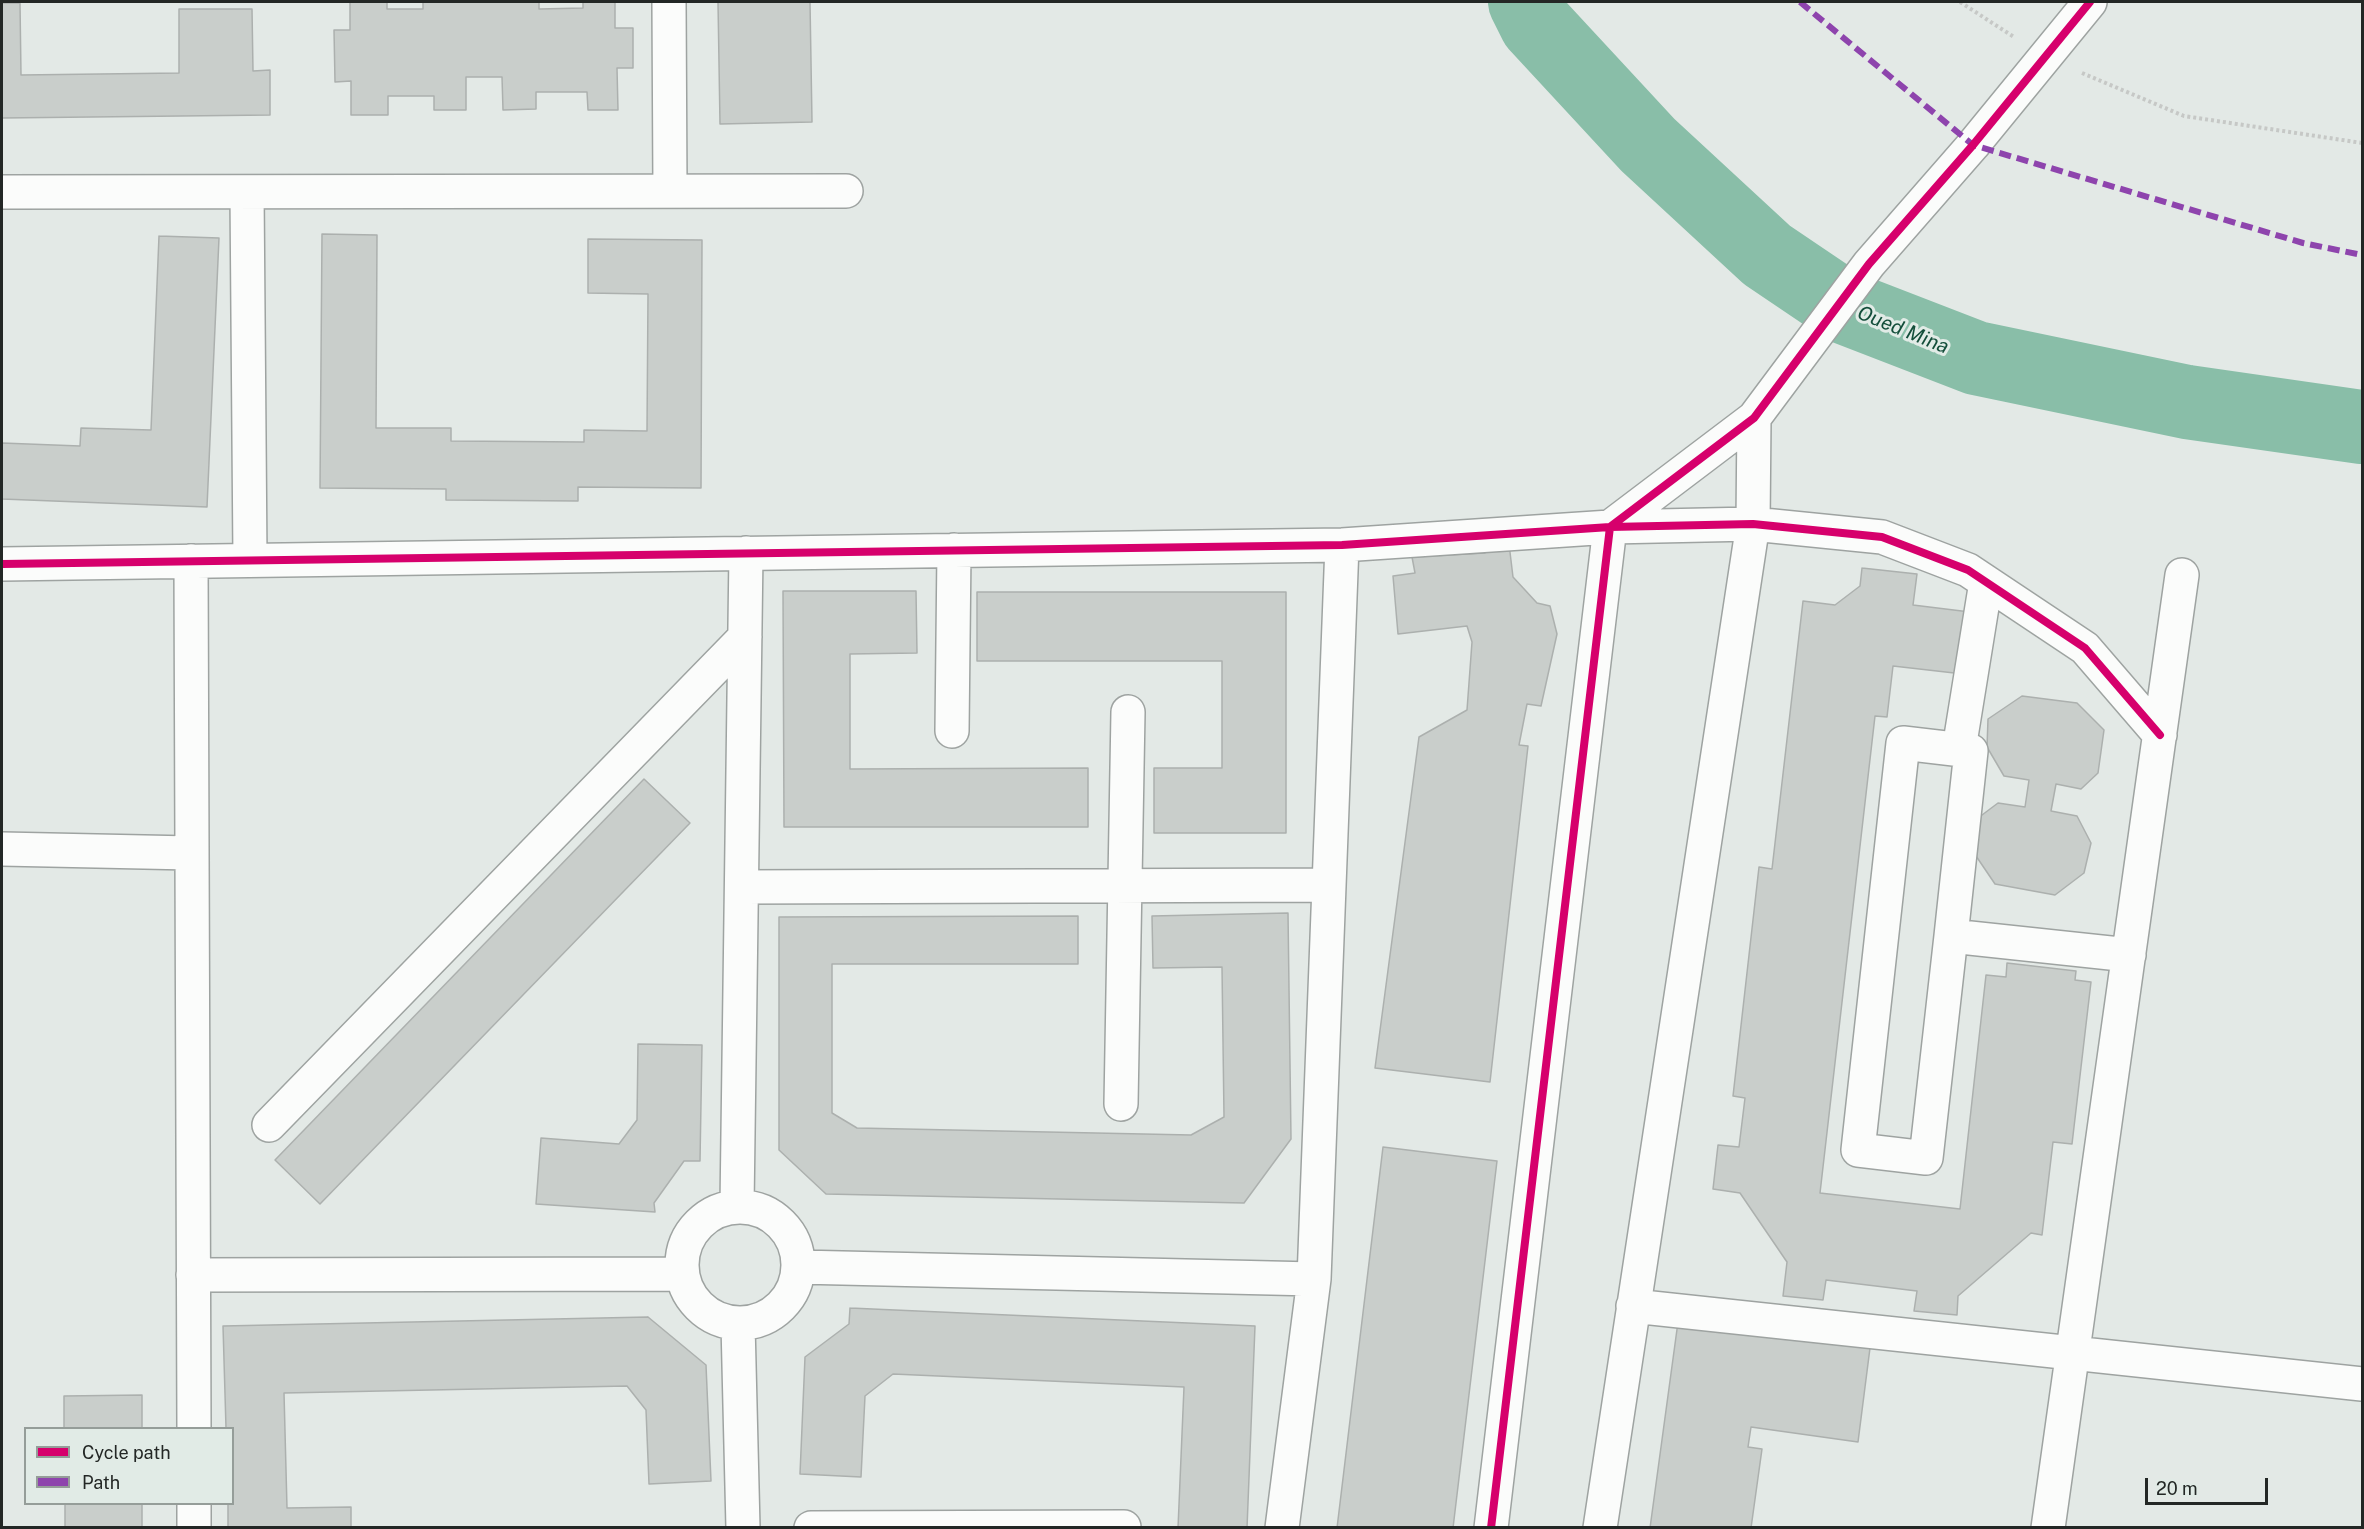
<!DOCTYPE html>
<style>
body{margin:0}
#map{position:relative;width:2364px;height:1529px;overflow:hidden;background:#e3e9e6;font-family:"Public Sans",sans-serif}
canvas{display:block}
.frame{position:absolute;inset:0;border:3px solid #232725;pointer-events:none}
.legend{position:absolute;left:24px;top:1427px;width:210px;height:78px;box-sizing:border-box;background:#e1ebe6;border:2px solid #959d99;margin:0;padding:8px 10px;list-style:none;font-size:18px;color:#232725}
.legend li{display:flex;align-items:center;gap:12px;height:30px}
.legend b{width:30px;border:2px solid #959d99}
.scale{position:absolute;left:2145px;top:1478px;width:123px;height:27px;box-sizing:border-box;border:3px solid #232725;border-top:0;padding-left:8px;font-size:18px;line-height:21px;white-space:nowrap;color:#232725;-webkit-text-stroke:4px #e1ebe6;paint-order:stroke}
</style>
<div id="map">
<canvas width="2364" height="1529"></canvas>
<div class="frame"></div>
<ul class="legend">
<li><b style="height:8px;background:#d6006c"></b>Cycle path</li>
<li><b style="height:8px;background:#8e44ad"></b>Path</li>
</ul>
<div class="scale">20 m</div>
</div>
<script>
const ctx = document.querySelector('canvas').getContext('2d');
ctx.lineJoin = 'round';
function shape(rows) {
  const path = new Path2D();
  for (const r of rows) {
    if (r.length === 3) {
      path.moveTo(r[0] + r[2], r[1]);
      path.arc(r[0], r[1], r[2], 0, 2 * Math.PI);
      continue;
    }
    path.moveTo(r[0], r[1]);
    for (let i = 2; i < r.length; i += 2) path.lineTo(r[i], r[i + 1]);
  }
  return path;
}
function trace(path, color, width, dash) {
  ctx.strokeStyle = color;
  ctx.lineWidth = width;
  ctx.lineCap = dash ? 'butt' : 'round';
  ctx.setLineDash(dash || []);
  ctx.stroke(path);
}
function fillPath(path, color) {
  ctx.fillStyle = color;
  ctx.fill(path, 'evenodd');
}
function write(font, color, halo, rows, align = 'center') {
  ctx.font = font + ' "Public Sans",sans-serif';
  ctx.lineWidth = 6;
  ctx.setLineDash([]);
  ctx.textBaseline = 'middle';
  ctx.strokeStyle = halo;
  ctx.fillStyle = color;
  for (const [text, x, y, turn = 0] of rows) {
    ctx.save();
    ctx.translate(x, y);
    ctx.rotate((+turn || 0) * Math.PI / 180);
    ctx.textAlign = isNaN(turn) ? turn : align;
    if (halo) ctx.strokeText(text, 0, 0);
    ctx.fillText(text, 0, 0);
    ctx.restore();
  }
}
const river = shape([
 [1525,2,1536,24,1648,145,1767,255,1844,307,1976,358,2187,402,2362,427]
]);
const building = shape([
 [350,2,387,2,387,9,423,9,423,2,539,2,539,9,583,8,583,2,615,2,615,28,633,28,633,68,617,68,618,110,588,110,587,92,536,92,536,109,503,110,502,77,466,77,466,110,434,110,434,96,388,96,388,115,351,115,351,81,335,82,334,30,350,30,350,2],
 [718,2,810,2,812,122,720,124,718,2],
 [2,3,20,3,21,75,179,73,179,9,252,9,253,71,270,70,270,115,2,118,2,3],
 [322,234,377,235,376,428,451,428,451,441,584,442,584,430,647,431,648,294,588,293,588,239,702,240,701,488,578,487,578,501,446,500,446,489,320,488,322,234],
 [159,236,219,238,207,507,2,499,2,443,80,446,81,428,151,430,159,236],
 [1483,543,1509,544,1513,577,1537,603,1550,606,1557,634,1541,706,1527,704,1519,745,1528,746,1490,1082,1375,1068,1419,737,1467,710,1472,642,1467,626,1398,634,1393,576,1415,573,1412,557,1485,553,1483,543],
 [1862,568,1917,574,1913,605,1970,612,1963,674,1893,666,1887,717,1875,716,1820,1193,1960,1209,1986,975,2006,977,2007,963,2076,971,2075,980,2091,982,2072,1144,2053,1142,2042,1235,2031,1233,1958,1296,1957,1315,1914,1311,1917,1291,1826,1280,1823,1300,1783,1296,1787,1262,1740,1193,1713,1189,1718,1145,1739,1147,1745,1098,1733,1096,1759,867,1772,869,1803,601,1835,605,1860,586,1862,568],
 [783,591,916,591,917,653,850,654,850,769,1088,768,1088,827,784,827,783,591],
 [977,592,1286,592,1286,833,1154,833,1154,768,1222,768,1222,661,977,661,977,592],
 [2022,696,2077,703,2104,730,2098,773,2081,789,2056,784,2051,811,2077,816,2091,843,2084,873,2055,895,1995,884,1974,853,1978,818,1998,803,2025,807,2029,780,2004,776,1987,747,1988,719,2022,696],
 [644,779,690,823,320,1204,275,1160,644,779],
 [1288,913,1291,1139,1244,1203,826,1194,779,1150,779,917,1078,916,1078,964,832,964,832,1113,857,1128,1191,1135,1224,1117,1222,967,1153,968,1152,916,1288,913],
 [638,1044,702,1045,700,1161,684,1161,654,1203,655,1212,536,1204,541,1138,619,1144,637,1120,638,1044],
 [1383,1147,1497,1161,1453,1528,1337,1528,1383,1147],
 [850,1308,1255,1326,1247,1528,1178,1528,1184,1387,893,1374,865,1396,861,1477,800,1474,805,1357,849,1324,850,1308],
 [648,1317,706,1365,711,1481,649,1484,646,1410,627,1386,284,1393,287,1508,351,1507,351,1528,228,1528,228,1504,232,1504,232,1428,226,1428,223,1326,648,1317],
 [1678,1322,1870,1348,1858,1442,1751,1427,1748,1447,1762,1449,1751,1528,1650,1528,1678,1322],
 [142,1395,142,1428,64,1428,64,1396,142,1395],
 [65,1504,142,1504,142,1528,65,1528,65,1504]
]);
const path = shape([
 [1960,2,2014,37],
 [2082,73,2184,116,2362,143]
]);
const street = shape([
 [669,2,670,191],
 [2,192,846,191],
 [247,192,250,560],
 [191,561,194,1428],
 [2,564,1342,545,1610,527,1753,524,1882,537,1968,570,2085,648,2160,735],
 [952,731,954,550],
 [1959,749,1986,582],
 [2,849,191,853],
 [742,887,1329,885],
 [1951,936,1971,751,1903,743,1858,1150,1926,1158,1951,936,2129,955],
 [1121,1104,1128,712],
 [269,1125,745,637],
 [737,1206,746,553],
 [740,1265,58],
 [799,1267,1314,1279],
 [193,1275,682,1274],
 [1633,1306,2362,1384],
 [738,1324,743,1528],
 [194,1504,194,1528],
 [811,1528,1124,1527],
 [1282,1528,1314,1279,1342,545],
 [1491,1528,1610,527,1754,418,1869,264,1973,145,2090,2],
 [1600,1528,1753,524,1754,418],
 [2048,1528,2182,575]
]);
const quiet = shape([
 [1800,2,1973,145,2303,243,2362,255]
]);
const cycleway = shape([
 [2,564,1342,545,1610,527,1753,524,1882,537,1968,570,2085,648,2160,735],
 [1491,1528,1610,527,1754,418,1869,264,1973,145,2090,2]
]);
const waterNames = [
 ["Oued Mina",1903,330,22]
];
trace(river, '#89bea8', 74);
fillPath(building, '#c9cecb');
trace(building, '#acb0ae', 1.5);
trace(street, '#9ea3a1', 36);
trace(path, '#c6c8c6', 4, [3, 3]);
trace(street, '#fbfcfb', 33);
trace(quiet, '#8e44ad', 6, [12, 6]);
trace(cycleway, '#d6006c', 8);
write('italic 20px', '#134e3a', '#e1ebe6', waterNames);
</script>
